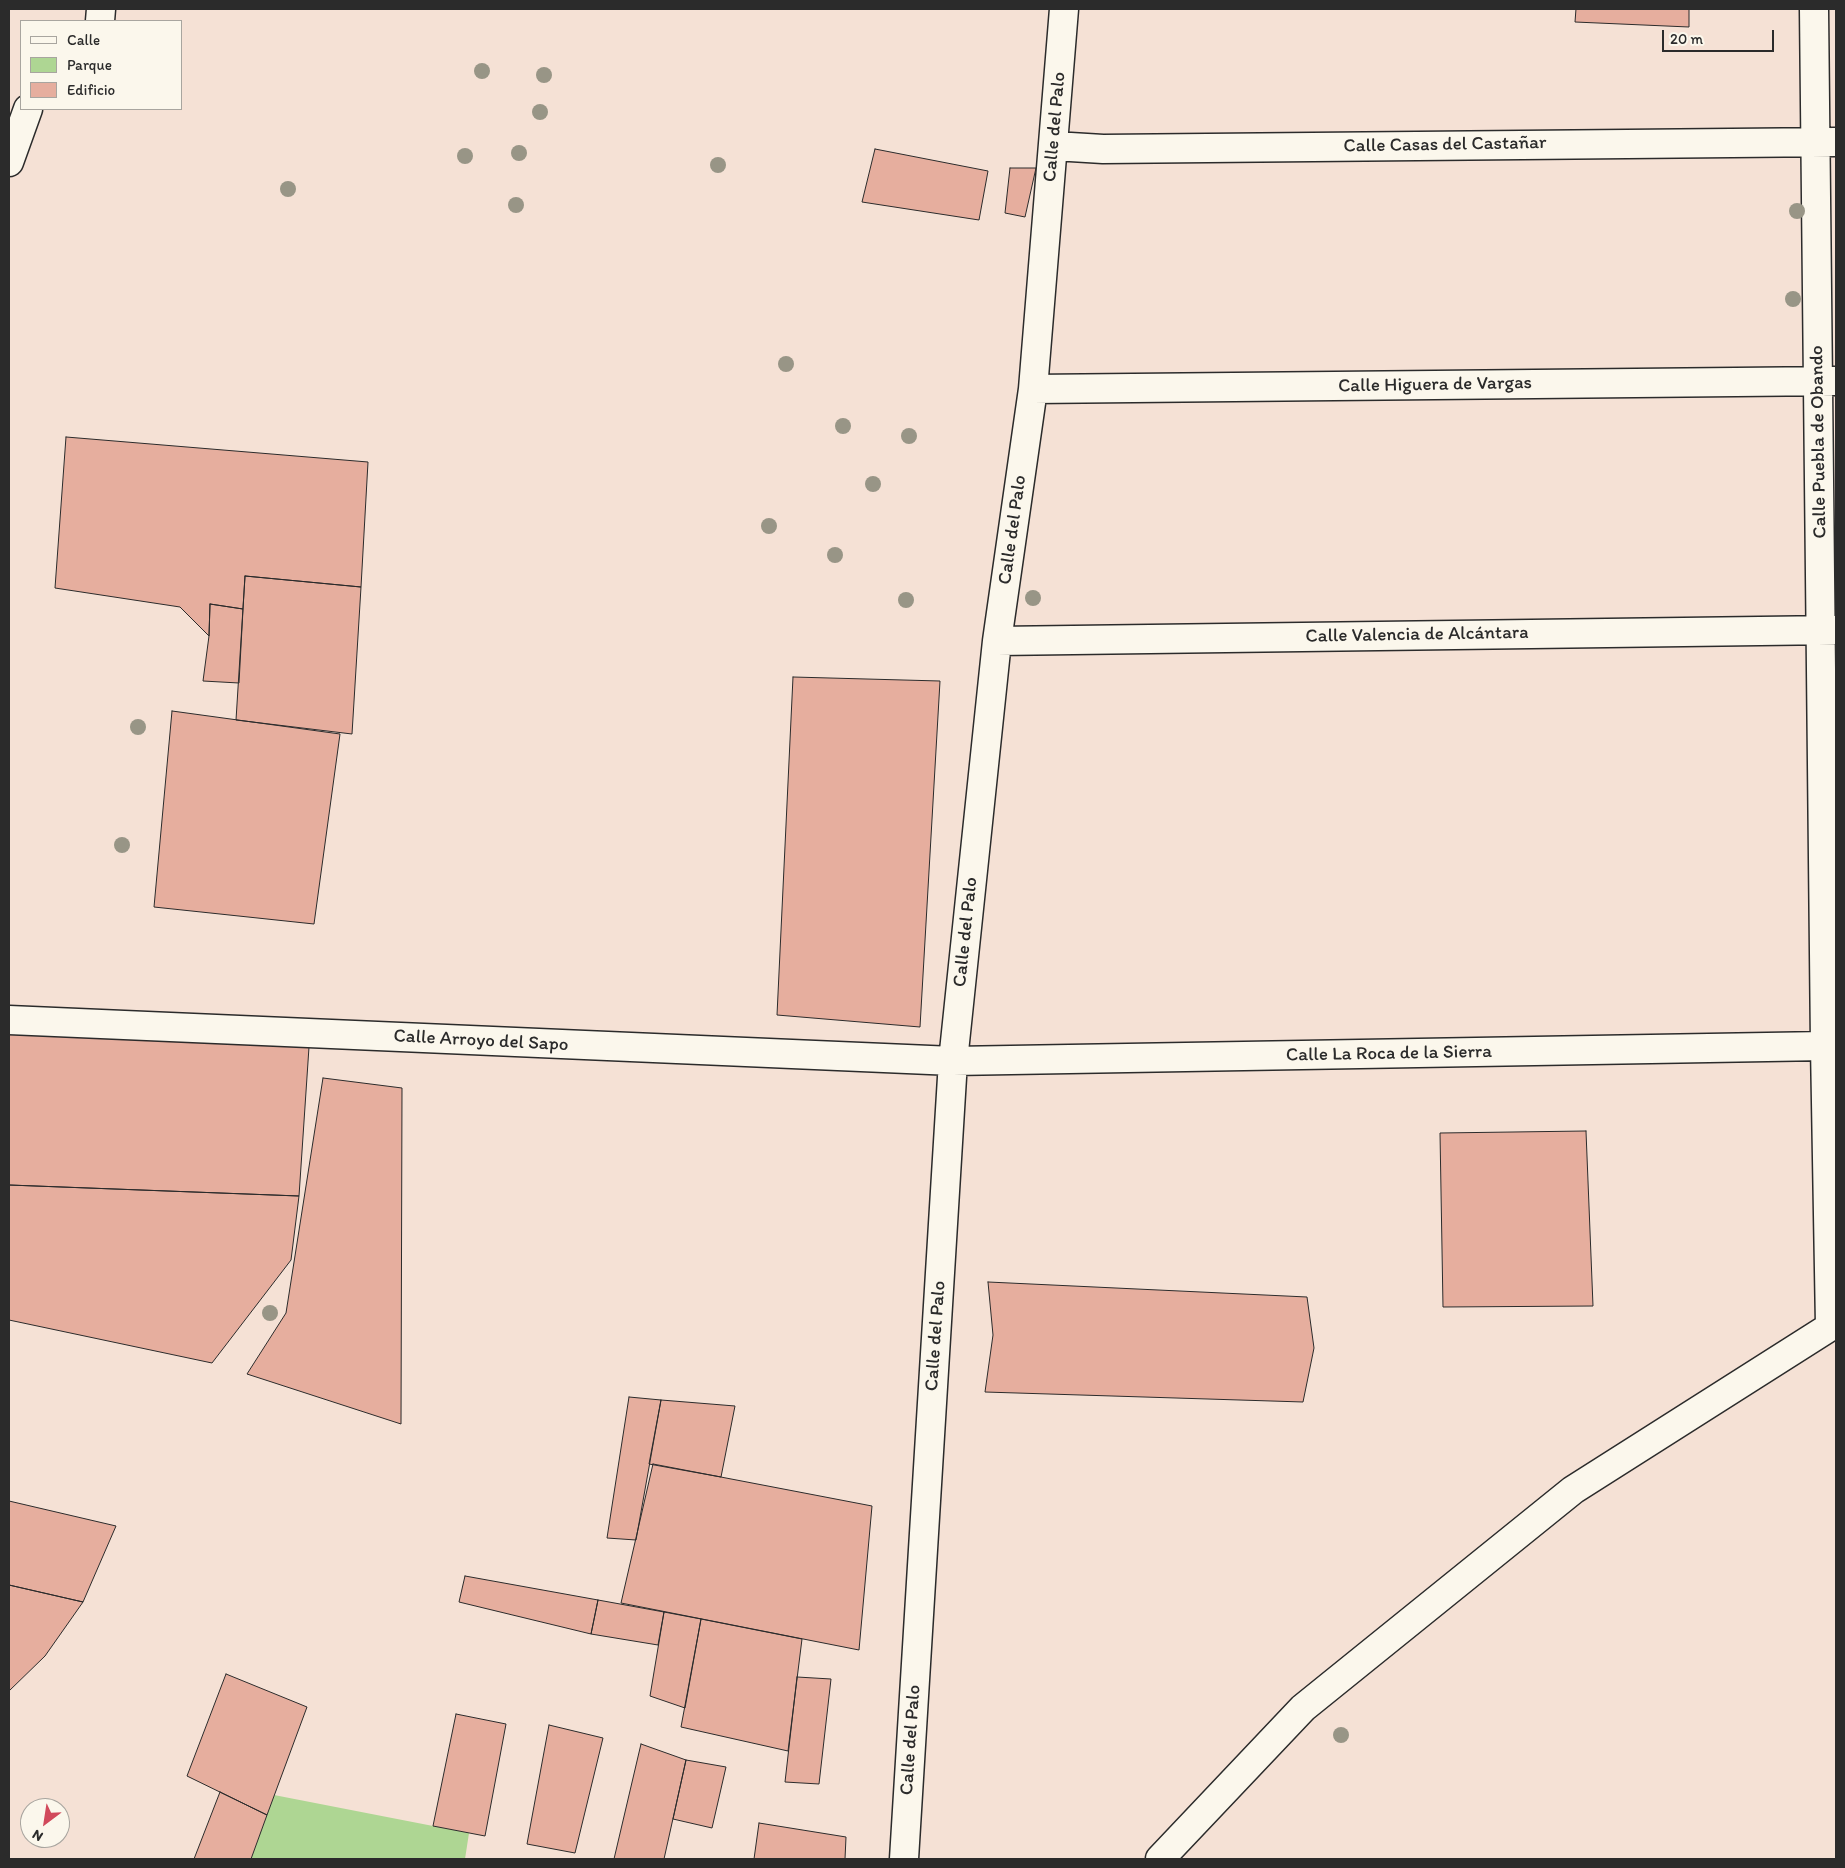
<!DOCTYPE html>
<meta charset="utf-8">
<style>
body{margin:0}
#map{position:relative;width:1845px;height:1868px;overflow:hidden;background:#f5e1d5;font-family:Itim,sans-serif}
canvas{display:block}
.frame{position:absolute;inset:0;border:10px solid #2b2b2b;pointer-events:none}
.legend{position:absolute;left:20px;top:20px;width:162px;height:90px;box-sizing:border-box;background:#fbf7ec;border:1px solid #a8a59f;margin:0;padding:6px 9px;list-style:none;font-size:15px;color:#2b2b2b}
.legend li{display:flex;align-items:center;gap:10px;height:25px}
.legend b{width:25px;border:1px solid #a8a59f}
.north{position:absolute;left:20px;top:1798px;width:50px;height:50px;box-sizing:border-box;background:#fbf7ec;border:1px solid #a8a59f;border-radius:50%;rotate:211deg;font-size:14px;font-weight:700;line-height:20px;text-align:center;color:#2b2b2b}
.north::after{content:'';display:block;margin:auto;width:18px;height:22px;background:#d1495b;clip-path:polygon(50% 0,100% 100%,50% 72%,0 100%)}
.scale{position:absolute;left:1662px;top:30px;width:112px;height:22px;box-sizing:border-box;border:2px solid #2b2b2b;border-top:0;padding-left:6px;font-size:15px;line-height:18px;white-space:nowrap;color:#2b2b2b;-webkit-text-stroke:4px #fbf7ec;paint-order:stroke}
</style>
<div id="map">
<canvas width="1845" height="1868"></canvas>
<div class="frame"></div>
<ul class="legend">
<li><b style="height:6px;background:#fbf7ec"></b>Calle</li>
<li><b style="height:14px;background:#aed693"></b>Parque</li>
<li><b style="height:14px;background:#e6ae9e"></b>Edificio</li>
</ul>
<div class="north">N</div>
<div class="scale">20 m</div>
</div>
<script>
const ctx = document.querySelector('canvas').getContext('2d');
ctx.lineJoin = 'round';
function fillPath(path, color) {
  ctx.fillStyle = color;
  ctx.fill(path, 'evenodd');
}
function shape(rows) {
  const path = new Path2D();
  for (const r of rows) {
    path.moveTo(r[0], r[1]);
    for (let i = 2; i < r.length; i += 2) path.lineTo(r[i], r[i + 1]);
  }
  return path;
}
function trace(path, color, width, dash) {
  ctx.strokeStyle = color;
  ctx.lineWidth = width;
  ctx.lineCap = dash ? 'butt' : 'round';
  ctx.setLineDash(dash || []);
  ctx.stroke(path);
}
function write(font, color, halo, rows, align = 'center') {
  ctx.font = font + ' Itim,sans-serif';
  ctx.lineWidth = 4.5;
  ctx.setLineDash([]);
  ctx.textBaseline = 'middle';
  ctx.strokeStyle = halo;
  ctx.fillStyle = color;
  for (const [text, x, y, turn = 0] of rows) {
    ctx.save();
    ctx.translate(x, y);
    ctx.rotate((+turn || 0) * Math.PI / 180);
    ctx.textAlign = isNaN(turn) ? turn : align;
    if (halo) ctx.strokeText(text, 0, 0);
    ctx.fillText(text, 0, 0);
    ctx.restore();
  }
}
const green = shape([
 [274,1795,469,1833,465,1859,251,1859]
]);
const building = shape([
 [1576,9,1689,9,1689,27,1575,22,1576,9],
 [875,149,988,171,979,220,862,202,875,149],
 [1010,168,1036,168,1025,217,1005,213,1010,168],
 [66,437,368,462,361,587,245,576,243,609,210,604,209,636,180,607,55,588,66,437],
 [245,576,361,587,352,734,236,720,245,576],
 [210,604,243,609,239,683,203,681,209,636,210,604],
 [793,677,940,681,920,1027,777,1015,793,677],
 [172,711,340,734,314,924,154,907,172,711],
 [9,1032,309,1047,299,1196,9,1185,9,1032],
 [323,1078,402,1088,401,1424,247,1374,286,1313,323,1078],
 [1586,1131,1593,1306,1443,1307,1440,1133,1586,1131],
 [9,1185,299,1196,291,1260,212,1363,9,1320,9,1185],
 [988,1282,1307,1297,1314,1348,1303,1402,985,1392,993,1335,988,1282],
 [629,1397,661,1400,636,1540,607,1538,629,1397],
 [661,1400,735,1406,721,1477,649,1464,661,1400],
 [653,1464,872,1506,859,1650,621,1603,653,1464],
 [9,1501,116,1526,83,1602,9,1585,9,1501],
 [465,1576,598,1600,591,1634,459,1602,465,1576],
 [9,1585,83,1602,45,1656,9,1691,9,1585],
 [598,1600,664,1612,658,1645,591,1634,598,1600],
 [664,1612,701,1619,685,1708,650,1696,664,1612],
 [701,1619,802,1639,788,1751,681,1727,701,1619],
 [226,1674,307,1707,267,1815,187,1776,226,1674],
 [797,1677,831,1679,819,1784,785,1782,797,1677],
 [456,1714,506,1724,485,1836,433,1826,456,1714],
 [549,1725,603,1738,575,1853,527,1844,549,1725],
 [641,1744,686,1760,664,1859,614,1859,641,1744],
 [686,1760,726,1767,712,1828,673,1819,686,1760],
 [220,1792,267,1815,251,1859,194,1859,220,1792],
 [759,1823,846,1837,845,1859,754,1859,759,1823]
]);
const minor = shape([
 [1814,9,1825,1046,1830,1326],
 [100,21,101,9],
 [1054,146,1103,149,1836,142],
 [9,162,28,109],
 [1033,389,1836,381],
 [997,641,1836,630],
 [9,1020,953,1061,1825,1046],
 [904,1859,953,1061,997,641,1033,389,1064,9],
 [1160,1859,1303,1708,1573,1490,1836,1323]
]);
const trees = [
 [482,71],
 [544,75],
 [540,112],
 [519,153],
 [465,156],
 [718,165],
 [288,189],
 [516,205],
 [1797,211],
 [1793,299],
 [786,364],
 [843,426],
 [909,436],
 [873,484],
 [769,526],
 [835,555],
 [1033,598],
 [906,600],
 [138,727],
 [122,845],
 [270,1313],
 [1341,1735]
];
const streetNames = [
 ["Calle del Palo",1055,127,-85],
 ["Calle Casas del Castañar",1445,145,-1],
 ["Calle Higuera de Vargas",1435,385,-1],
 ["Calle Puebla de Obando",1819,442,-91],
 ["Calle del Palo",1013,530,-82],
 ["Calle Valencia de Alcántara",1417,635,-1],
 ["Calle del Palo",966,932,-84],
 ["Calle Arroyo del Sapo",481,1041,3],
 ["Calle La Roca de la Sierra",1389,1054,-1],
 ["Calle del Palo",936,1336,-86],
 ["Calle del Palo",911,1740,-86]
];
fillPath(green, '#aed693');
fillPath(building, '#e6ae9e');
trace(building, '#2b2b2b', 1);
trace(minor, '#2b2b2b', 31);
trace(minor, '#fbf7ec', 28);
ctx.fillStyle = '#989586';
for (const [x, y] of trees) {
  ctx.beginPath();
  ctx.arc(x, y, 8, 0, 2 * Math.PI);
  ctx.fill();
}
write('19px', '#2b2b2b', '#fbf7ec', streetNames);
</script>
